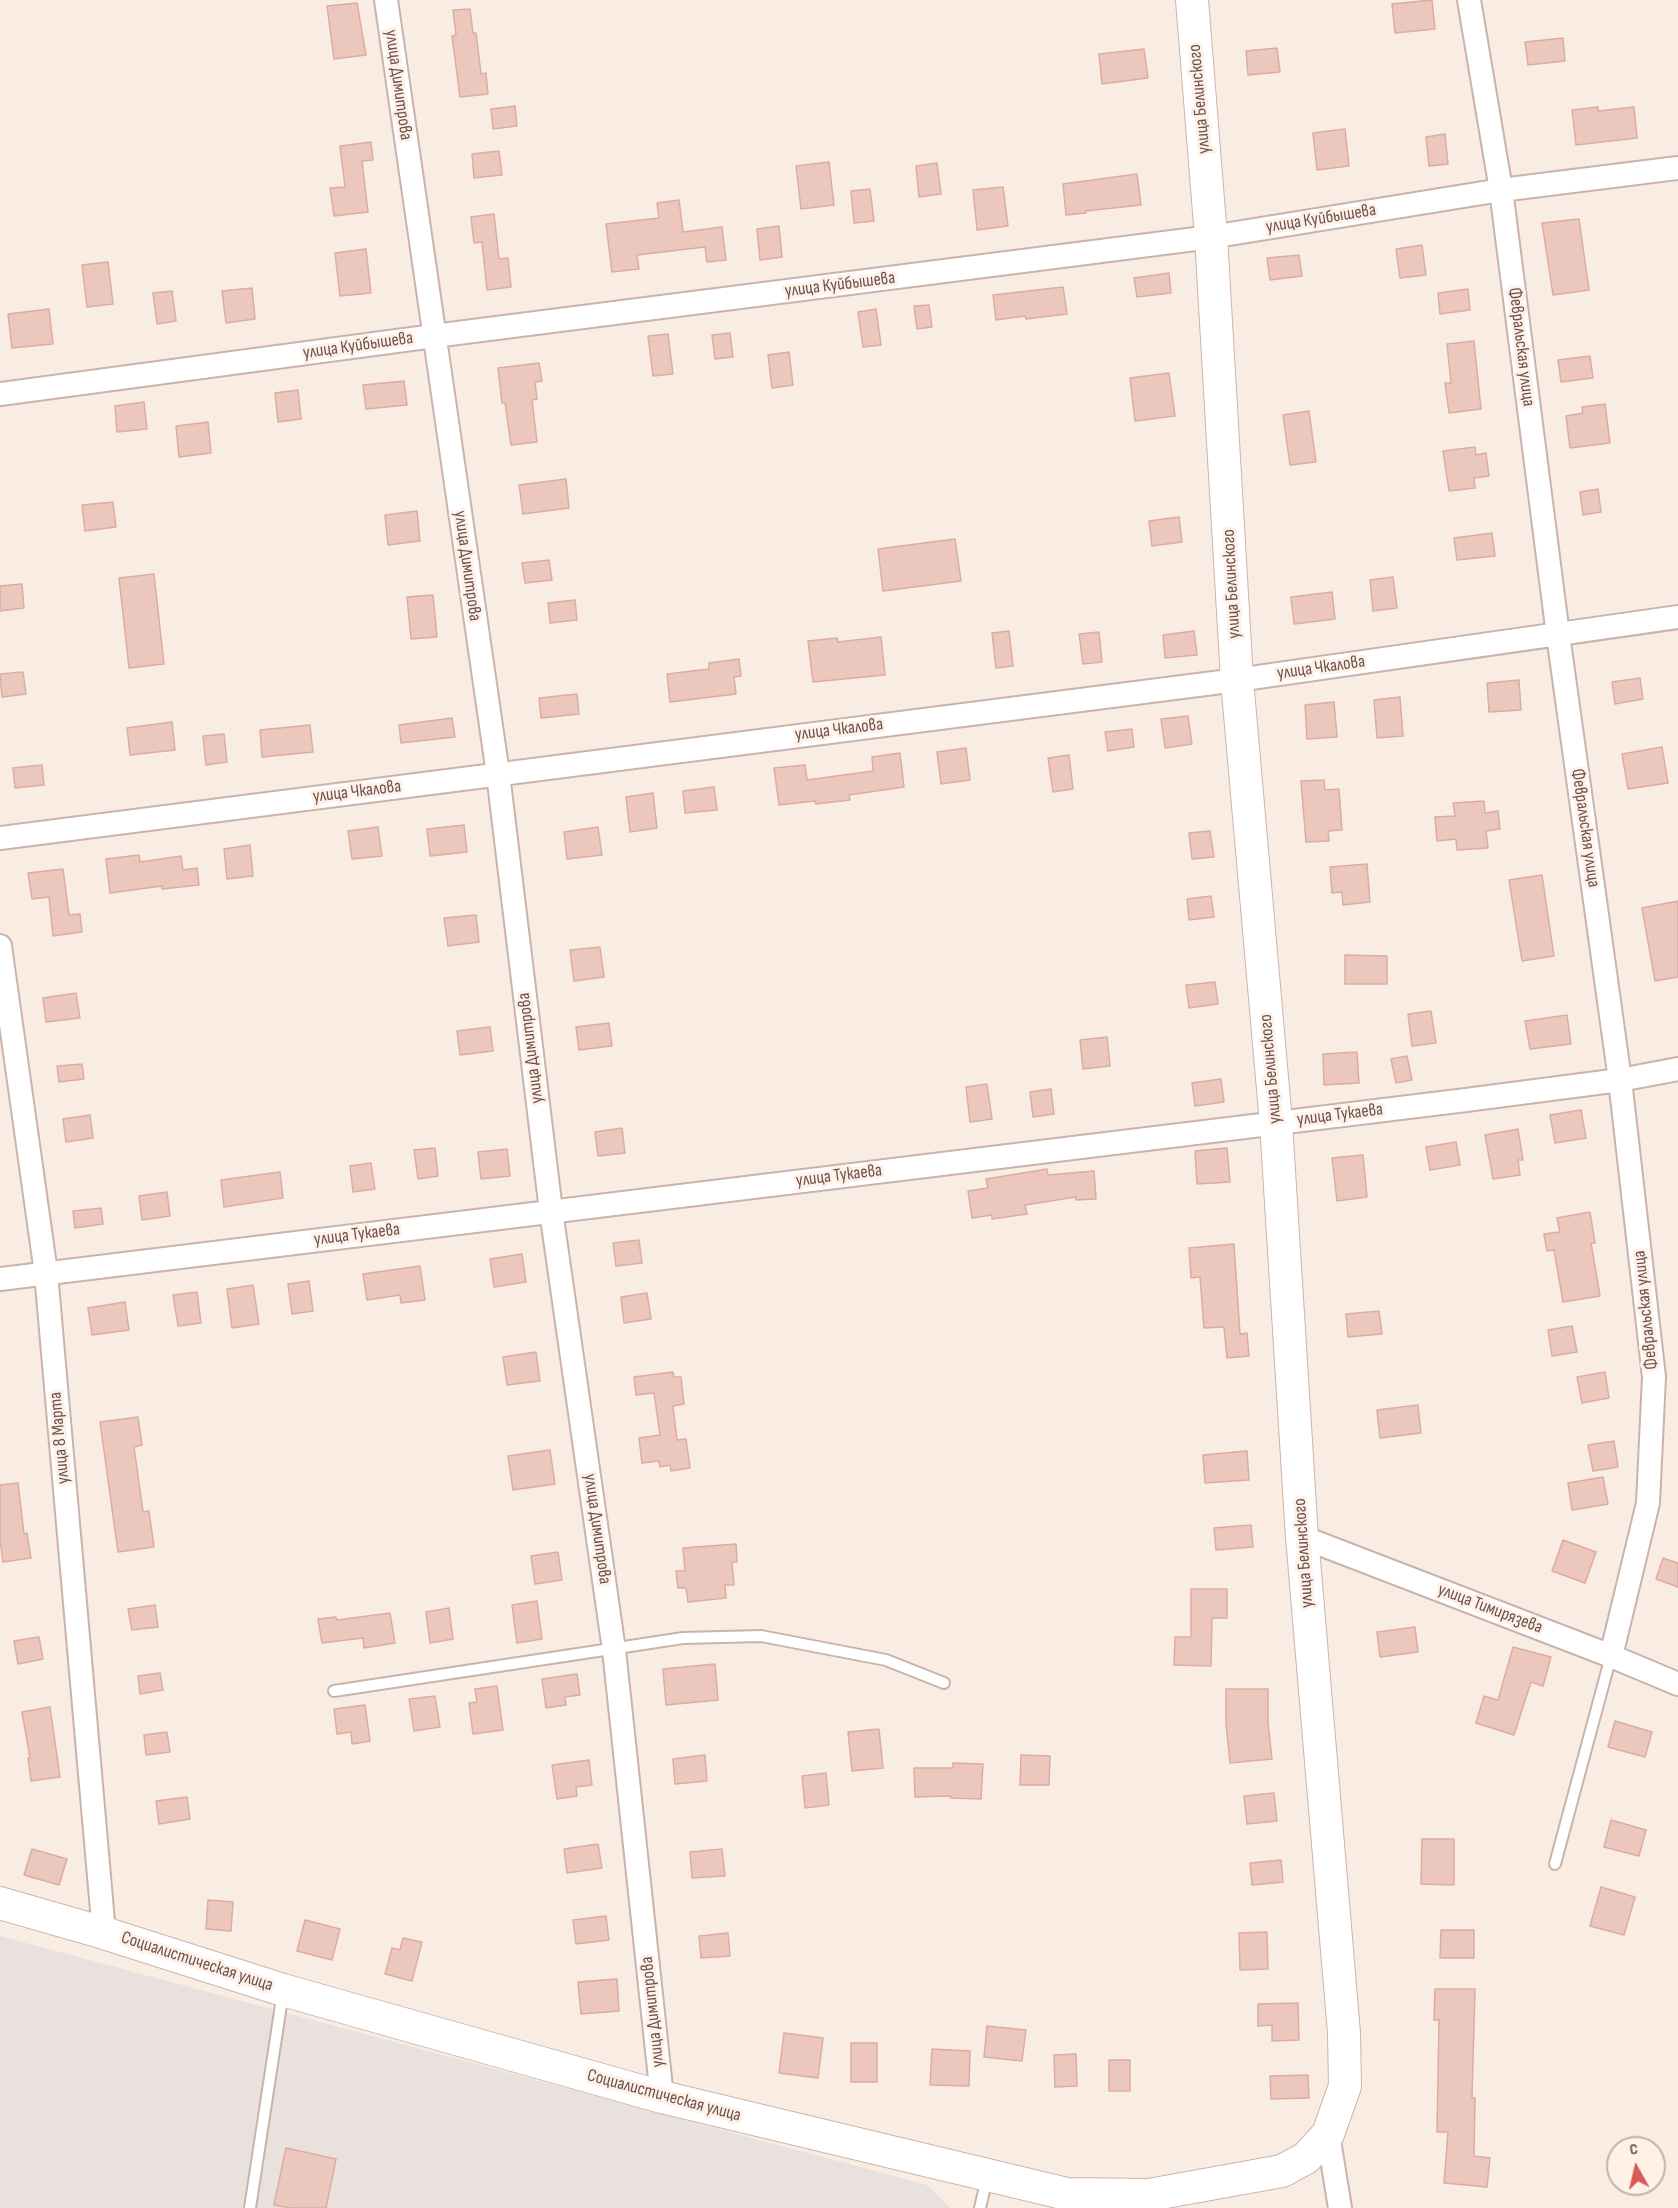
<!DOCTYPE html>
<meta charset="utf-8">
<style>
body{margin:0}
#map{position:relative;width:1678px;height:2208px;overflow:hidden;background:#f9ede3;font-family:"Sofia Sans Condensed",sans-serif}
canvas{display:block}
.north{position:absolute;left:1606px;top:2136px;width:60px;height:60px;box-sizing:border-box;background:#fdf1e8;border:2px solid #c4b1aa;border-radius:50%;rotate:352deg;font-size:16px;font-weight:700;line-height:24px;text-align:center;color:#6e524c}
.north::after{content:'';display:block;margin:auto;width:21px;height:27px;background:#d75a54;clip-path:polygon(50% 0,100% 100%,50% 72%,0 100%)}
</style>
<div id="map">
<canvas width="1678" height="2208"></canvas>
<div class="north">С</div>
</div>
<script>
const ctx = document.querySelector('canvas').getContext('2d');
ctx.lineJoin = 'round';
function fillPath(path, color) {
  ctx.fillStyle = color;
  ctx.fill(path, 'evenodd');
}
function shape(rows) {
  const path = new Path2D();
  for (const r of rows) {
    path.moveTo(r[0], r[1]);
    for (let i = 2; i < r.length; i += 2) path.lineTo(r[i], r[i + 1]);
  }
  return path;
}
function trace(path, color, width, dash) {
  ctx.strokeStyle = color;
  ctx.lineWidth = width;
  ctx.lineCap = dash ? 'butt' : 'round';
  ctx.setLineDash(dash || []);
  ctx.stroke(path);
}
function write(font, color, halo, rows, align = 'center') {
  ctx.font = font + ' "Sofia Sans Condensed",sans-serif';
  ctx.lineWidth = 6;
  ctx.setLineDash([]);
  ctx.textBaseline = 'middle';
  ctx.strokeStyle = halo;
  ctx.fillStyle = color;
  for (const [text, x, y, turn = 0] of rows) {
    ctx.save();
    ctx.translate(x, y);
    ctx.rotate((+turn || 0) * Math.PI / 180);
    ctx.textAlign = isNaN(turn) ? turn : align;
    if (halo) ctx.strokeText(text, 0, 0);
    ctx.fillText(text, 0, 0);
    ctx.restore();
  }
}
const industrial = shape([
 [0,1936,927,2185,950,2208,0,2208]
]);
const building = shape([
 [1432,0,1435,29,1395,33,1392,4,1432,0],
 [357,3,366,55,334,59,327,6,357,3],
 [470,9,473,33,476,33,481,74,486,73,488,94,460,97,452,36,456,35,453,10,470,9],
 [1563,38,1565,61,1528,65,1525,42,1563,38],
 [1277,48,1280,72,1248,75,1246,51,1277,48],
 [1144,49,1148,78,1102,84,1099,54,1144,49],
 [515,106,517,126,493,129,491,109,515,106],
 [1598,107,1598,111,1634,107,1637,138,1576,145,1572,110,1598,107],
 [1345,129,1349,166,1317,170,1313,133,1345,129],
 [1445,134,1448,164,1429,166,1426,137,1445,134],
 [371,142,373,160,362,161,368,212,334,216,330,188,345,187,340,146,371,142],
 [499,151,502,175,474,178,472,154,499,151],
 [829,162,834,205,801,209,796,166,829,162],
 [937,163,941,194,919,197,916,166,937,163],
 [1137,174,1141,205,1086,211,1086,213,1066,215,1063,184,1137,174],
 [1003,187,1008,226,977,230,973,190,1003,187],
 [870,189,874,221,854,223,851,191,870,189],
 [679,200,683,232,722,227,726,260,707,262,705,247,637,255,639,269,612,272,606,224,659,218,657,203,679,200],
 [494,214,499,259,508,258,511,287,487,290,482,242,474,243,471,217,494,214],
 [1579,219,1589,290,1553,295,1542,223,1579,219],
 [779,226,782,257,760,260,757,229,779,226],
 [1422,245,1426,275,1400,278,1396,249,1422,245],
 [366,249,371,293,340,296,335,253,366,249],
 [1299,255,1302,276,1270,280,1267,258,1299,255],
 [108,262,113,304,87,307,82,265,108,262],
 [1169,273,1171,293,1137,297,1134,278,1169,273],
 [1063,287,1067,314,1026,319,1025,316,996,320,993,295,1063,287],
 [252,288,255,319,226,323,222,291,252,288],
 [1468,289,1470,310,1440,314,1438,293,1468,289],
 [172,291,176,321,157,324,153,293,172,291],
 [929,305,932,327,917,329,914,306,929,305],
 [49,309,53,344,12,348,8,314,49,309],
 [876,309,881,345,863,347,858,312,876,309],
 [730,333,733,357,715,359,712,335,730,333],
 [668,334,673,374,653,376,648,336,668,334],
 [1474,341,1481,409,1449,413,1445,383,1451,383,1447,344,1474,341],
 [789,352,793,385,772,388,768,355,789,352],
 [1590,356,1593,378,1561,382,1558,360,1590,356],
 [539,363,542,381,535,382,537,399,532,400,537,442,511,445,505,403,502,403,498,368,539,363],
 [1169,373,1175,416,1135,421,1130,378,1169,373],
 [404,381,407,405,366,409,363,385,404,381],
 [298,390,301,419,278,422,275,393,298,390],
 [144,402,147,429,117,432,115,406,144,402],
 [1605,404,1610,443,1570,448,1566,416,1583,413,1582,407,1605,404],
 [1309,411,1316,462,1290,465,1283,415,1309,411],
 [208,422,211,453,179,457,176,426,208,422],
 [1475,447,1476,455,1486,453,1489,476,1474,478,1475,488,1449,491,1443,451,1475,447],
 [566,479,569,508,523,514,519,485,566,479],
 [1598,489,1601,512,1583,515,1580,492,1598,489],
 [113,502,116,527,85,531,82,505,113,502],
 [417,511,420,541,388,545,385,515,417,511],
 [1179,517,1182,542,1152,546,1149,521,1179,517],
 [1492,533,1495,556,1457,560,1454,538,1492,533],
 [955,539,961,581,883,591,878,549,955,539],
 [549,560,552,580,525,583,522,563,549,560],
 [154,574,164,664,129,668,119,578,154,574],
 [1393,577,1397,608,1373,611,1370,580,1393,577],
 [22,584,24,608,0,611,0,586,22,584],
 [1332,592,1335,619,1294,624,1291,597,1332,592],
 [433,595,437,637,411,639,407,597,433,595],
 [575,600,577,620,550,623,548,603,575,600],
 [1009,631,1013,666,996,668,992,633,1009,631],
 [1194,631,1197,655,1165,658,1163,635,1194,631],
 [1099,632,1102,662,1083,664,1079,634,1099,632],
 [881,637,885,675,813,682,808,641,837,638,838,642,881,637],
 [739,659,741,676,734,677,736,694,670,702,667,674,709,669,709,663,739,659],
 [23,672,26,694,2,697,0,674,23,672],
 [1640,678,1643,699,1615,704,1612,682,1640,678],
 [1519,680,1521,710,1489,712,1487,683,1519,680],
 [577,694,579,714,541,718,539,698,577,694],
 [1400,697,1403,736,1377,738,1374,700,1400,697],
 [1334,702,1337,737,1307,739,1305,705,1334,702],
 [1188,716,1192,744,1165,748,1161,719,1188,716],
 [452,718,455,737,401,743,399,725,452,718],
 [172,722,175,750,130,755,127,728,172,722],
 [310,725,313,752,262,757,260,730,310,725],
 [1132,729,1134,747,1108,751,1105,732,1132,729],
 [224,734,227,762,206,765,203,736,224,734],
 [1662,747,1668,783,1628,789,1622,754,1662,747],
 [966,748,970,780,941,784,937,752,966,748],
 [900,753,904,787,849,795,850,800,816,804,815,801,779,805,774,768,805,765,807,780,873,771,872,757,900,753],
 [1069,755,1073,789,1053,792,1048,758,1069,755],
 [42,765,44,785,15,788,13,768,42,765],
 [1324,780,1325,790,1339,789,1342,830,1328,831,1329,841,1306,842,1301,781,1324,780],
 [714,787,717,810,685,813,683,791,714,787],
 [653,793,657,828,630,832,626,797,653,793],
 [1484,801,1485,813,1498,811,1500,829,1486,831,1488,848,1457,850,1456,839,1437,841,1435,817,1455,816,1453,803,1484,801],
 [464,825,467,852,430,856,427,829,464,825],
 [378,827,382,856,352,859,348,831,378,827],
 [598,827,602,855,567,859,564,832,598,827],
 [1210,831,1214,857,1192,859,1189,833,1210,831],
 [250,845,253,876,227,879,224,849,250,845],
 [139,855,140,862,181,856,183,870,197,868,199,885,162,889,162,886,110,893,106,859,139,855],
 [1367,864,1370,902,1343,905,1342,892,1332,893,1330,867,1367,864],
 [63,869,69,915,80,914,82,932,53,936,49,897,32,899,28,873,63,869],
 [1542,875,1554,956,1522,961,1509,880,1542,875],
 [1211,896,1214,917,1189,920,1187,899,1211,896],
 [1678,901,1678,977,1655,981,1642,908,1678,901],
 [476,915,479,942,448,946,444,918,476,915],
 [600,947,604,977,574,981,570,950,600,947],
 [1345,955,1387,956,1387,984,1345,984,1345,955],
 [1215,982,1218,1004,1189,1008,1186,985,1215,982],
 [76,993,80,1018,46,1022,43,998,76,993],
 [1431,1011,1436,1043,1412,1046,1408,1014,1431,1011],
 [1567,1015,1571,1044,1530,1049,1525,1021,1567,1015],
 [609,1023,612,1046,579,1050,576,1027,609,1023],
 [490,1027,493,1051,460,1055,457,1031,490,1027],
 [1107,1037,1110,1066,1083,1069,1080,1040,1107,1037],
 [1357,1052,1359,1083,1324,1085,1323,1054,1357,1052],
 [1407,1056,1412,1080,1396,1083,1391,1059,1407,1056],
 [82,1064,84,1079,59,1082,57,1066,82,1064],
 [1221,1079,1224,1102,1195,1106,1192,1083,1221,1079],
 [987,1084,992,1119,970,1122,966,1087,987,1084],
 [1051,1089,1054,1114,1033,1117,1030,1092,1051,1089],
 [1581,1110,1586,1138,1555,1143,1550,1115,1581,1110],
 [90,1115,93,1138,66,1142,63,1119,90,1115],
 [622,1128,625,1153,598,1156,595,1132,622,1128],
 [1518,1129,1523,1160,1518,1160,1520,1175,1493,1179,1485,1135,1518,1129],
 [1456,1142,1460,1165,1430,1170,1426,1147,1456,1142],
 [435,1148,438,1176,418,1179,414,1150,435,1148],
 [1227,1148,1230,1182,1197,1184,1195,1151,1227,1148],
 [507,1149,510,1176,481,1179,478,1152,507,1149],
 [1363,1155,1367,1197,1337,1201,1332,1158,1363,1155],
 [371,1163,375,1189,353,1192,350,1166,371,1163],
 [1047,1169,1048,1175,1094,1171,1096,1199,1076,1200,1076,1197,1025,1205,1027,1214,992,1219,992,1215,972,1218,968,1191,988,1188,986,1179,1047,1169],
 [280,1172,283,1198,224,1207,221,1180,280,1172],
 [167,1192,170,1216,142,1220,139,1196,167,1192],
 [101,1208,103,1224,75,1228,73,1211,101,1208],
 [1590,1212,1595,1243,1591,1243,1600,1296,1563,1302,1554,1250,1547,1251,1544,1234,1560,1232,1557,1218,1590,1212],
 [639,1240,642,1263,616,1266,613,1243,639,1240],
 [1234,1244,1240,1334,1247,1333,1249,1356,1227,1358,1224,1327,1204,1328,1200,1277,1191,1278,1189,1248,1234,1244],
 [522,1254,526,1282,494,1287,490,1259,522,1254],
 [420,1266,425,1300,401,1303,400,1295,367,1300,363,1274,420,1266],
 [309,1281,313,1311,292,1314,288,1284,309,1281],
 [253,1285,259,1324,232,1328,227,1289,253,1285],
 [197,1292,201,1323,178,1326,173,1295,197,1292],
 [647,1293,651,1319,624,1323,621,1297,647,1293],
 [125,1302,129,1330,92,1335,88,1308,125,1302],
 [1379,1311,1382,1334,1348,1337,1346,1314,1379,1311],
 [1572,1326,1577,1352,1552,1356,1548,1330,1572,1326],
 [536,1352,540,1381,507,1385,503,1357,536,1352],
 [673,1372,674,1377,681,1377,684,1404,673,1406,677,1440,686,1439,690,1468,671,1471,670,1465,660,1467,659,1461,642,1463,639,1438,660,1435,654,1393,636,1395,634,1377,673,1372],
 [1605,1372,1609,1398,1582,1403,1577,1377,1605,1372],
 [1418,1405,1421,1433,1380,1438,1377,1410,1418,1405],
 [138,1417,142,1445,134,1447,143,1512,149,1511,154,1547,118,1552,100,1422,138,1417],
 [1614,1441,1618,1467,1593,1471,1588,1445,1614,1441],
 [550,1450,555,1484,513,1490,508,1456,550,1450],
 [1247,1451,1249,1480,1205,1483,1203,1455,1247,1451],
 [1603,1477,1608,1504,1572,1510,1568,1483,1603,1477],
 [18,1483,24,1534,27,1533,31,1558,3,1562,0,1540,0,1485,18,1483],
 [1251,1525,1253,1547,1216,1550,1214,1528,1251,1525],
 [1563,1540,1596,1552,1585,1583,1552,1571,1563,1540],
 [736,1544,737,1562,732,1562,734,1585,725,1585,726,1598,688,1602,686,1588,678,1588,676,1571,685,1571,683,1548,736,1544],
 [558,1552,562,1580,535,1584,531,1556,558,1552],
 [1663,1558,1678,1563,1678,1587,1656,1579,1663,1558],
 [1191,1589,1227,1589,1227,1618,1212,1618,1211,1666,1174,1665,1175,1637,1191,1637,1191,1589],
 [537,1601,542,1639,517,1643,512,1605,537,1601],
 [155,1605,158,1627,132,1630,128,1609,155,1605],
 [449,1608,453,1639,430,1643,426,1612,449,1608],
 [390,1613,395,1643,364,1648,363,1638,322,1643,318,1619,336,1617,337,1620,390,1613],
 [1415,1627,1418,1652,1380,1657,1377,1632,1415,1627],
 [39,1637,43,1659,18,1664,14,1641,39,1637],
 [1513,1647,1551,1657,1543,1686,1531,1682,1514,1735,1476,1723,1484,1696,1498,1700,1513,1647],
 [715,1664,718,1700,666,1705,663,1669,715,1664],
 [160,1673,163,1690,140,1694,138,1676,160,1673],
 [577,1674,580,1695,565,1697,566,1705,546,1708,542,1679,577,1674],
 [497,1686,503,1730,473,1734,469,1703,477,1702,475,1689,497,1686],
 [1226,1689,1268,1689,1268,1723,1272,1759,1230,1763,1226,1724,1226,1689],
 [435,1696,440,1727,414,1731,409,1699,435,1696],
 [365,1705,370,1741,352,1744,351,1732,337,1734,334,1709,365,1705],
 [50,1707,60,1777,31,1781,28,1758,30,1758,22,1712,50,1707],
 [1615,1721,1652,1732,1645,1757,1608,1747,1615,1721],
 [879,1729,883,1768,852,1771,848,1732,879,1729],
 [167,1732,170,1752,146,1755,144,1735,167,1732],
 [705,1755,707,1781,675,1784,673,1759,705,1755],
 [1021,1755,1050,1756,1049,1785,1020,1785,1021,1755],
 [589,1760,592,1785,576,1787,577,1796,557,1799,552,1765,589,1760],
 [953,1763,983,1764,981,1799,951,1798,951,1796,915,1797,914,1768,953,1768,953,1763],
 [826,1773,829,1805,805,1808,802,1776,826,1773],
 [1274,1793,1277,1821,1247,1824,1244,1796,1274,1793],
 [187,1797,190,1819,159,1824,156,1801,187,1797],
 [1611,1820,1646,1830,1639,1856,1604,1847,1611,1820],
 [1422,1839,1454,1839,1454,1885,1421,1884,1422,1839],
 [598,1844,602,1868,567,1873,564,1849,598,1844],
 [32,1849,67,1859,59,1885,24,1875,32,1849],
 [722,1849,725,1876,692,1878,690,1852,722,1849],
 [1281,1860,1283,1882,1252,1885,1250,1863,1281,1860],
 [1601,1887,1635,1897,1624,1935,1590,1926,1601,1887],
 [208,1900,233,1902,231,1931,206,1929,208,1900],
 [606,1916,609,1940,576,1944,573,1920,606,1916],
 [305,1920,340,1929,332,1960,297,1951,305,1920],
 [1441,1930,1474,1930,1474,1958,1440,1958,1441,1930],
 [1267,1932,1268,1969,1240,1970,1239,1933,1267,1932],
 [728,1933,730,1956,701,1958,699,1936,728,1933],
 [403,1938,422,1942,412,1981,385,1974,392,1948,400,1950,403,1938],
 [617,1979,619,2011,581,2014,578,1982,617,1979],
 [1435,1989,1475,1989,1472,2098,1475,2098,1474,2156,1490,2158,1487,2187,1444,2183,1448,2132,1437,2132,1439,2020,1434,2020,1435,1989],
 [1298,2003,1299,2040,1272,2041,1272,2025,1258,2026,1258,2004,1298,2003],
 [987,2026,1026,2030,1022,2061,984,2057,987,2026],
 [784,2033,823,2038,818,2078,779,2073,784,2033],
 [851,2043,877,2043,877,2082,851,2082,851,2043],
 [932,2049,970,2051,969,2086,930,2085,932,2049],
 [1076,2054,1077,2086,1055,2087,1054,2055,1076,2054],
 [1109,2060,1130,2060,1130,2091,1109,2091,1109,2060],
 [1308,2075,1309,2098,1271,2099,1270,2076,1308,2075],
 [286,2148,336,2159,326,2208,290,2208,274,2205,286,2148]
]);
const lane = shape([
 [334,1691,683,1638,761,1636,886,1660,944,1683],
 [1555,1864,1611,1656],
 [250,2208,283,1992],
 [980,2208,987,2178]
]);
const street = shape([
 [386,0,498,774,551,1211,614,1650,662,2097],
 [1469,0,1501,190,1558,635,1620,1080,1654,1377,1648,1503,1611,1656],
 [0,394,434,336,1211,237,1501,190,1678,168],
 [0,838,1237,680,1678,617],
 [0,946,46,1273,104,1933],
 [0,1279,1466,1100,1620,1080,1678,1069],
 [1302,1537,1611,1656,1678,1684],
 [1328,2134,1340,2208]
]);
const secondary = shape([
 [0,1903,104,1933,283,1990,662,2097,1067,2194,1149,2195,1282,2171,1306,2158,1328,2134,1345,2086,1344,2033,1302,1537,1276,1123,1237,680,1211,237,1192,0]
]);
const streetNames = [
 ["улица Димитрова",398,85,82],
 ["улица Белинского",1200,99,-95],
 ["улица Куйбышева",1321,219,-9],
 ["улица Куйбышева",840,285,-7],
 ["улица Куйбышева",358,346,-8],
 ["Февральская улица",1521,347,83],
 ["улица Димитрова",467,566,82],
 ["улица Белинского",1232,584,-93],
 ["улица Чкалова",1321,668,-8],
 ["улица Чкалова",839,730,-7],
 ["улица Чкалова",357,792,-7],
 ["Февральская улица",1585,828,82],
 ["улица Димитрова",531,1048,-97],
 ["улица Белинского",1271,1069,-95],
 ["улица Тукаева",1340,1115,-7],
 ["улица Тукаева",839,1176,-7],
 ["улица Тукаева",357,1235,-7],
 ["Февральская улица",1646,1310,-96],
 ["улица 8 Марта",60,1438,-95],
 ["улица Димитрова",597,1529,82],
 ["улица Белинского",1304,1553,-94],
 ["улица Тимирязева",1490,1609,21],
 ["Социалистическая улица",197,1962,18],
 ["улица Димитрова",653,2012,-96],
 ["Социалистическая улица",664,2096,15]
];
fillPath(industrial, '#e9e1dd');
fillPath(building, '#ecc7bd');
trace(building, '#ddaca0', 1.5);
trace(lane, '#c9b3ab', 14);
trace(street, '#c9b3ab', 26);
trace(secondary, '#ceb4ab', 34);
trace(lane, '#fff', 10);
trace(street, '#fff', 22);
trace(secondary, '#fff', 32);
write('18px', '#6e524c', '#fdf1e8', streetNames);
</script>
